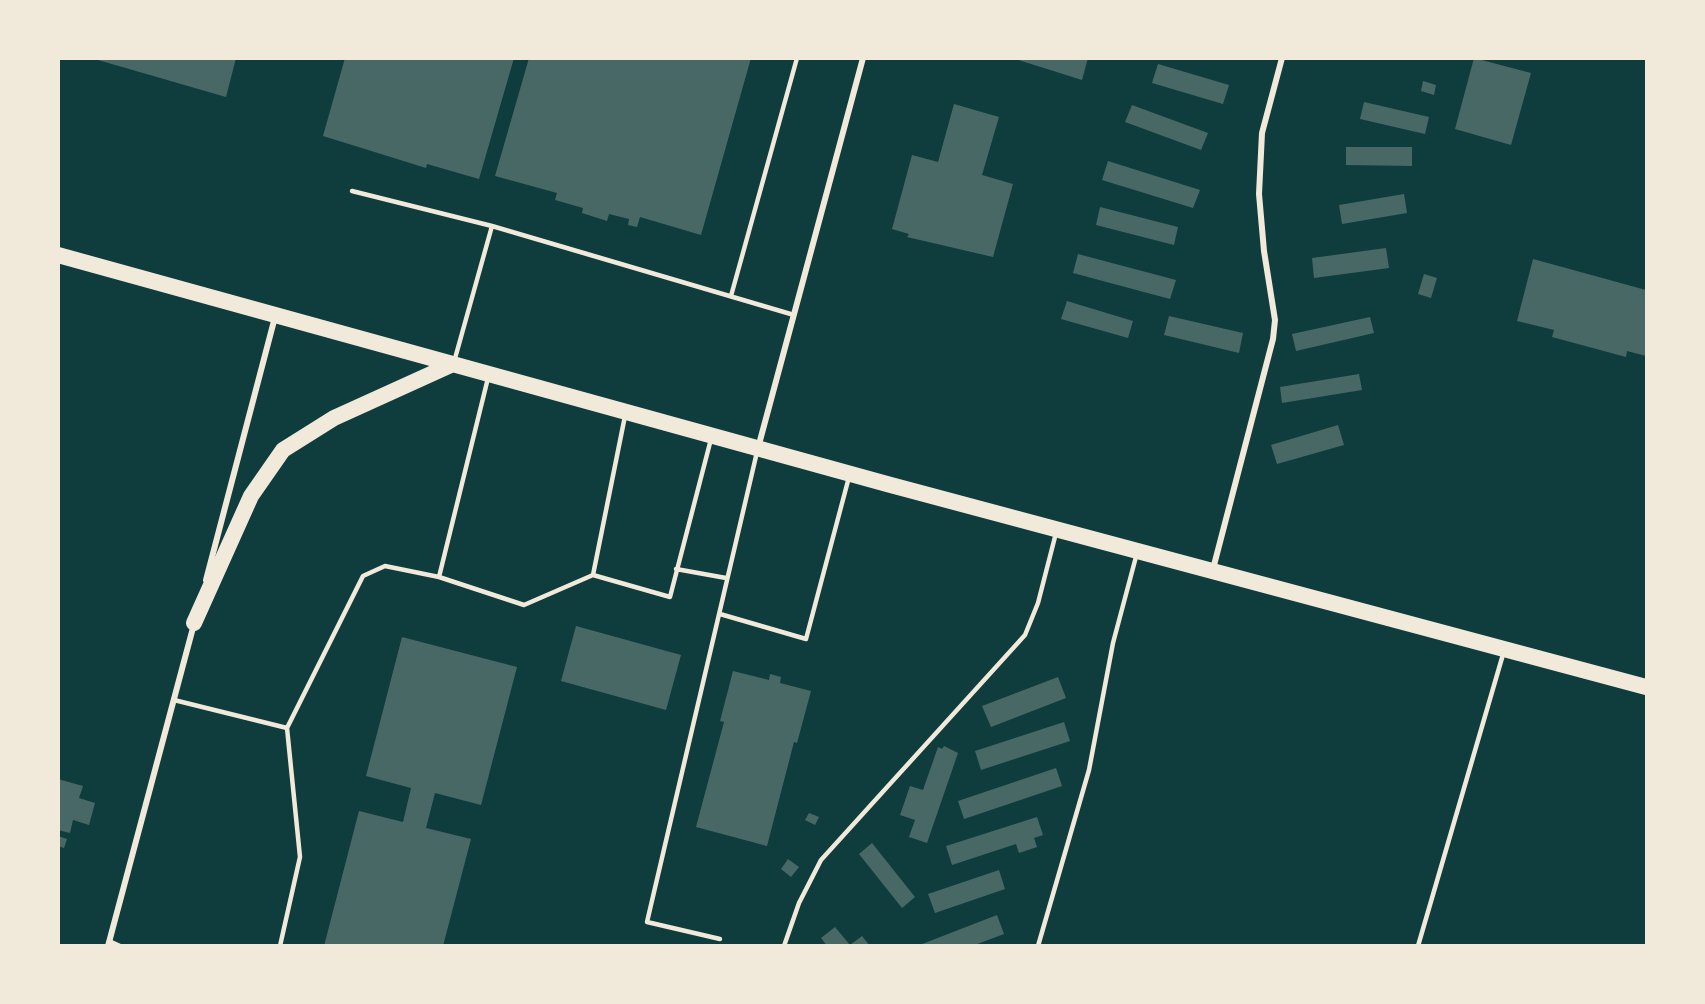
<!DOCTYPE html>
<style>
body{margin:0}
#map{position:relative;width:1705px;height:1004px;overflow:hidden;background:#0f3d3e;font-family:"Golos Text",sans-serif}
canvas{display:block}
.frame{position:absolute;inset:0;border:60px solid #f1e9da;pointer-events:none}
</style>
<div id="map">
<canvas width="1705" height="1004"></canvas>
<div class="frame"></div>
</div>
<script>
const ctx = document.querySelector('canvas').getContext('2d');
ctx.lineJoin = 'round';
function fillPath(path, color) {
  ctx.fillStyle = color;
  ctx.fill(path, 'evenodd');
}
function shape(rows) {
  const path = new Path2D();
  for (const r of rows) {
    path.moveTo(r[0], r[1]);
    for (let i = 2; i < r.length; i += 2) path.lineTo(r[i], r[i + 1]);
  }
  return path;
}
function trace(path, color, width, dash) {
  ctx.strokeStyle = color;
  ctx.lineWidth = width;
  ctx.lineCap = dash ? 'butt' : 'round';
  ctx.setLineDash(dash || []);
  ctx.stroke(path);
}
const building = shape([
 [91,58,236,58,226,97],
 [345,58,514,58,479,179,427,164,426,168,323,136],
 [529,58,751,58,701,235,640,217,637,227,628,225,629,219,609,214,607,221,582,213,583,208,555,200,557,193,495,176],
 [1012,58,1088,58,1082,80],
 [1474,58,1531,73,1511,145,1455,129],
 [1158,64,1229,85,1223,104,1152,83],
 [1423,81,1436,85,1434,95,1421,91],
 [1364,102,1429,117,1425,134,1360,119],
 [954,104,999,117,982,175,1013,184,993,257,907,237,909,234,892,229,912,155,938,162],
 [1132,105,1208,133,1201,150,1125,122],
 [1346,147,1412,147,1412,166,1346,165],
 [1108,161,1200,190,1193,208,1102,180],
 [1404,194,1407,213,1342,224,1339,205],
 [1100,207,1178,227,1174,245,1096,225],
 [1386,248,1389,268,1314,278,1312,258],
 [1078,254,1176,280,1170,299,1073,273],
 [1533,259,1646,290,1646,356,1627,351,1626,357,1552,337,1554,330,1517,321],
 [1424,274,1437,278,1431,298,1418,294],
 [1067,301,1133,321,1128,338,1061,319],
 [1169,316,1243,333,1239,353,1164,335],
 [1370,317,1374,333,1296,351,1292,334],
 [1359,374,1362,390,1282,403,1280,387],
 [1338,425,1344,445,1277,464,1271,445],
 [576,626,681,655,666,710,561,681],
 [402,637,517,667,481,805,435,793,426,828,471,839,443,946,324,946,359,811,403,822,411,788,366,776],
 [733,671,769,680,770,674,781,677,780,683,811,691,797,743,794,742,767,846,696,827,724,722,720,721],
 [1058,677,1066,698,991,727,982,706],
 [1064,722,1070,741,981,770,975,751],
 [944,746,958,753,927,843,909,837,915,820,900,815,910,786,923,790,938,747,942,749],
 [1056,768,1062,786,964,819,958,801],
 [58,779,83,786,79,798,95,803,89,825,73,820,70,833,58,830],
 [809,813,819,817,815,825,805,820],
 [1037,817,1043,835,1034,838,1037,847,1019,853,1016,844,952,865,946,846],
 [58,836,67,839,64,848,58,846],
 [872,843,915,897,902,908,859,854],
 [788,859,799,867,791,877,781,869],
 [999,870,1005,889,935,913,928,894],
 [997,915,1004,934,972,946,917,946],
 [835,927,850,945,862,936,870,946,827,946,821,938]
]);
const service = shape([
 [352,191,492,226],
 [731,296,797,58],
 [454,362,492,226,794,315],
 [488,378,439,577,524,605,593,575],
 [625,416,593,575,670,597,711,439],
 [676,569,726,578],
 [720,614,806,639,849,477],
 [174,700,287,728],
 [720,939,647,922,757,452],
 [109,941,120,946],
 [280,946,300,857,287,728,363,576,385,566,439,577],
 [784,946,799,903,821,860,1025,635,1038,603,1056,533],
 [1038,946,1089,770,1113,643,1137,553],
 [1418,946,1504,651]
]);
const minor = shape([
 [758,448,863,58],
 [1213,569,1273,339,1275,320,1264,251,1259,194,1262,133,1282,58],
 [206,580,275,317],
 [108,946,194,624]
]);
const trunk = shape([
 [58,255,887,484,1646,687],
 [194,623,251,496,283,450,334,418,453,364]
]);
fillPath(building, '#486865');
trace(service, '#f1e9da', 4.5);
trace(minor, '#f1e9da', 6);
trace(trunk, '#f1e9da', 16);
</script>
